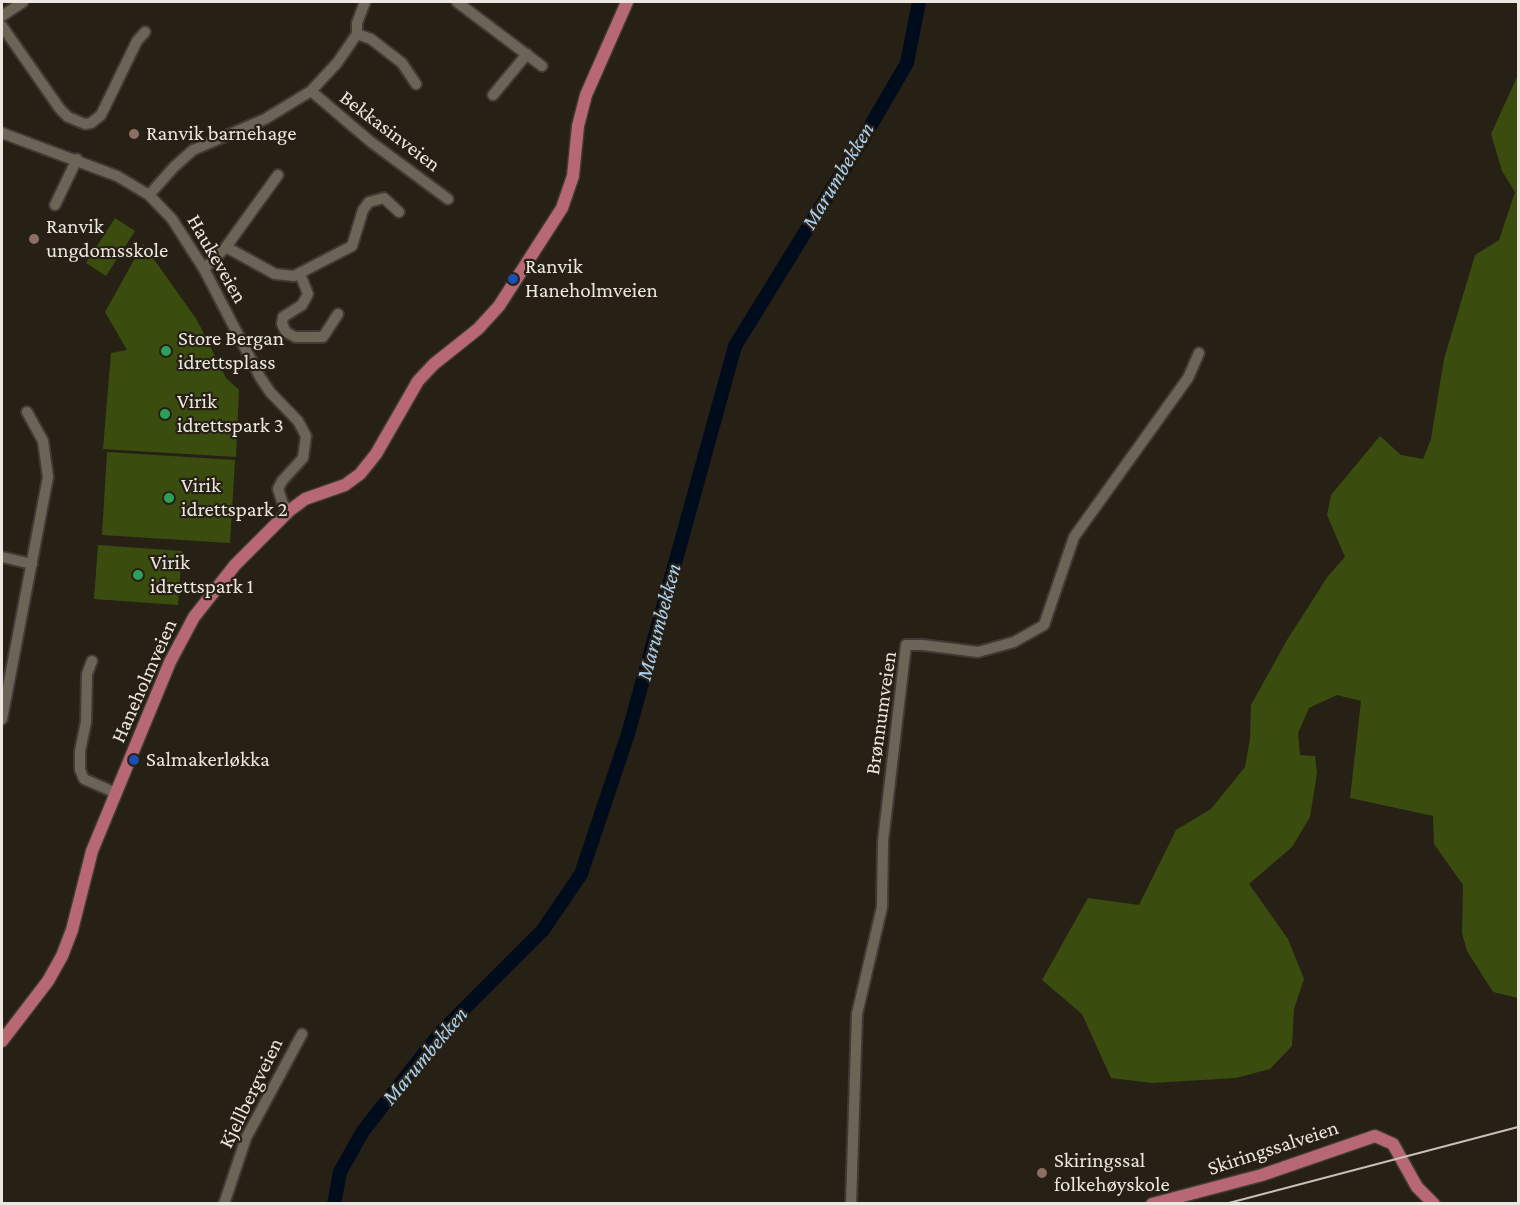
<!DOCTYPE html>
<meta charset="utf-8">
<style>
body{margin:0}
#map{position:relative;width:1520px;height:1205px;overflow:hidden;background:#272015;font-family:"Crimson Pro",serif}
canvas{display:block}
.frame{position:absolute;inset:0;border:3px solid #ece7e0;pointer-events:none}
</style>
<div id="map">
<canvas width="1520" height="1205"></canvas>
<div class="frame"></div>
</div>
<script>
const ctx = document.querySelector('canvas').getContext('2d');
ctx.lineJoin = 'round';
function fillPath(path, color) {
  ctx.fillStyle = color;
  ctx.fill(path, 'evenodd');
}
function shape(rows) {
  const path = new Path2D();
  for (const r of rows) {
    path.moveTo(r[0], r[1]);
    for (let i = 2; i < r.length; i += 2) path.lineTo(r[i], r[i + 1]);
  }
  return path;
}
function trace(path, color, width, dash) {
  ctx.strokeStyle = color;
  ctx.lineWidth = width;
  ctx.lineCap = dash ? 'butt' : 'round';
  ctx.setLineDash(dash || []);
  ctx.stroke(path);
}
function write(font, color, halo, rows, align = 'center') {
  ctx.font = font + ' "Crimson Pro",serif';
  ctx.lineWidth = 4.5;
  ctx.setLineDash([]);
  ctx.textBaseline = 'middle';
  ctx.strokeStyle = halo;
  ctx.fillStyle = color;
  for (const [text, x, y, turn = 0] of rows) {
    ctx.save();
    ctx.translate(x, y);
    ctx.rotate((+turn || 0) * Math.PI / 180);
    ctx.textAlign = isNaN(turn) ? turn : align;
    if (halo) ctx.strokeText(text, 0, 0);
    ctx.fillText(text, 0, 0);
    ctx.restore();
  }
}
const green = shape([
 [1518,75,1518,998,1493,992,1467,951,1462,933,1463,885,1434,844,1433,816,1350,798,1361,701,1337,695,1309,708,1298,733,1300,755,1315,756,1317,773,1310,817,1292,847,1249,884,1288,939,1304,979,1294,1009,1292,1046,1270,1069,1236,1078,1152,1083,1111,1078,1082,1014,1042,980,1088,898,1139,905,1176,830,1211,809,1245,767,1250,739,1251,705,1287,640,1328,576,1345,557,1327,515,1331,495,1380,436,1401,455,1423,459,1431,439,1444,359,1475,255,1499,240,1515,192,1502,171,1491,134],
 [115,218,135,231,106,276,86,263],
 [143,244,197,320,226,378,239,390,236,457,103,449,111,353,127,350,105,312],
 [107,452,235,460,230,543,102,535],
 [98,545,182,551,178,605,94,599]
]);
const river = shape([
 [334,1204,340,1172,363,1131,441,1032,543,930,581,874,628,734,735,346,864,137,907,63,919,2]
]);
const minor = shape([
 [457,2,542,66],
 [2,16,23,2],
 [2,26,60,109,68,117,85,124,91,123,101,115,137,41,145,32],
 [357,34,371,39,402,63,416,84],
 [311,91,371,142,448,199],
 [493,95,527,54],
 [2,133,117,176,149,195,172,219,204,269,260,377,270,392,298,421,306,436,303,458,282,481,278,489,283,504,289,511],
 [149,195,174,167,193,150,265,119,311,91,337,63,357,34,357,23,365,2],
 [55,205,77,159],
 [226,247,275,274,294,276,352,246,363,210,369,202,384,198,399,212],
 [204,269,226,247,278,175],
 [300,274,308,294,302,305,283,317,282,324,286,332,295,337,323,337,338,314],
 [2,557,32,564],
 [92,661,87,674,86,722,80,751,80,770,84,779,116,793],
 [2,719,48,477,43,441,27,412],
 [224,1204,246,1138,302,1034],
 [851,1204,857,1014,882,907,883,841,906,645,923,645,978,652,1014,642,1044,625,1074,537,1188,378,1199,353]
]);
const major = shape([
 [2,1041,48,981,62,956,72,930,92,851,170,662,194,617,235,565,289,511,305,499,345,485,360,474,376,454,418,381,434,364,478,329,499,306,562,208,573,176,578,126,586,95,627,2],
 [1152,1204,1262,1175,1375,1136,1393,1144,1417,1187,1434,1204]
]);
const rail = shape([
 [1225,1204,1518,1127]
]);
const markers = [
 [134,134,6,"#8d6e63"],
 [34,239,6,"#8d6e63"],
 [513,279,6,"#1a4fb4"],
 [166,351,6,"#2e9e5b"],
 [165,414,6,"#2e9e5b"],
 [169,498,6,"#2e9e5b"],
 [138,575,6,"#2e9e5b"],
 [134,760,6,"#1a4fb4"],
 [1042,1173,6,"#8d6e63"]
];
const streetNames = [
 ["Bekkasinveien",390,131,37],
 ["Haukeveien",217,259,60],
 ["Haneholmveien",144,681,-66],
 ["Brønnumveien",881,713,-82],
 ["Kjellbergveien",251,1093,-64],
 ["Skiringssalveien",1273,1148,-18]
];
const poiNames = [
 ["Ranvik barnehage",146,134],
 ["Ranvik",46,227],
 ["ungdomsskole",46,251],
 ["Ranvik",525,267],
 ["Haneholmveien",525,291],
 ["Store Bergan",178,339],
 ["idrettsplass",178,363],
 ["Virik",177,402],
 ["idrettspark 3",177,426],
 ["Virik",181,486],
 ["idrettspark 2",181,510],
 ["Virik",150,563],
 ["idrettspark 1",150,587],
 ["Salmakerløkka",146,760],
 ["Skiringssal",1054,1161],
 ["folkehøyskole",1054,1185]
];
const waterNames = [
 ["Marumbekken",838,176,-59],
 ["Marumbekken",659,622,-75],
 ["Marumbekken",425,1056,-50]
];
fillPath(green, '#3a4d0f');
trace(river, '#000b1c', 14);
trace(minor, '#403a34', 14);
trace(major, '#403a34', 15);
trace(minor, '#6d6458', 10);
trace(major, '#b76872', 12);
trace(rail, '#c7c1b9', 2);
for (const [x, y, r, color] of markers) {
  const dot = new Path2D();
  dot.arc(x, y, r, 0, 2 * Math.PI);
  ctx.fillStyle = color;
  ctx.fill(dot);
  trace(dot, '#272015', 2);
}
write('21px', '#ece7e0', '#272015', streetNames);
write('21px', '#ece7e0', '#272015', poiNames, 'left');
write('italic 22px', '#acd2f2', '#272015', waterNames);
</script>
